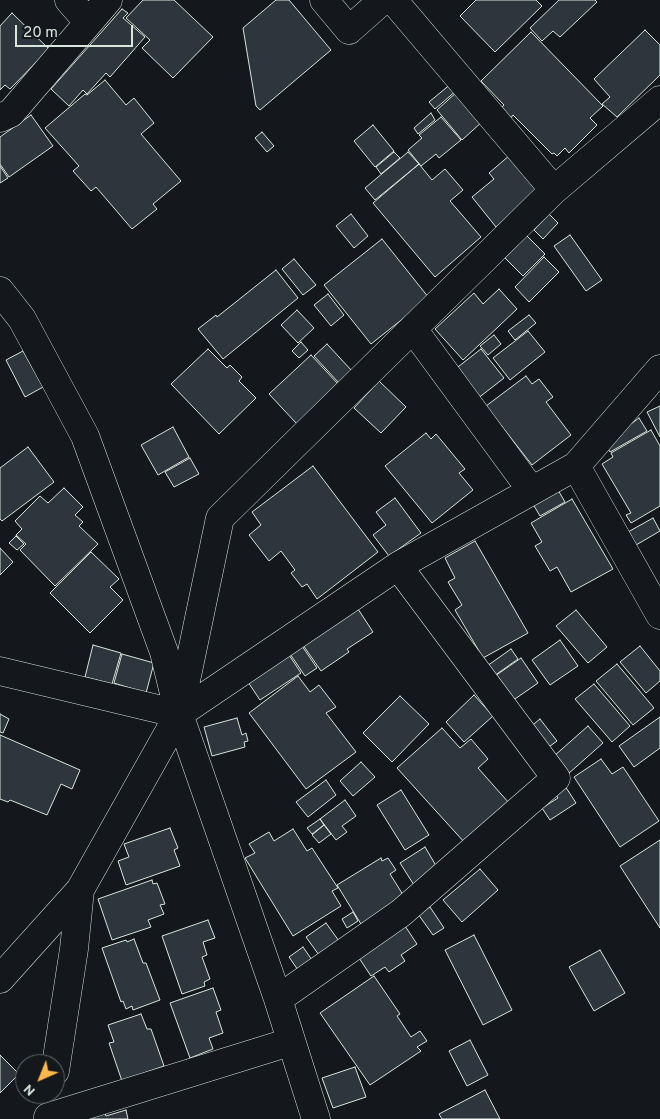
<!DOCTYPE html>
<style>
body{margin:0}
#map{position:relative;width:660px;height:1119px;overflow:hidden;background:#14181c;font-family:Overpass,sans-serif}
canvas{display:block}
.north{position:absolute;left:15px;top:1054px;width:50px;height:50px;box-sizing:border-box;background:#14181c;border:1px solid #626a69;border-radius:50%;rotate:224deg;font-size:14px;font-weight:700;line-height:20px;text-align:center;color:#d8e6dc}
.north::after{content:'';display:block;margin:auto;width:18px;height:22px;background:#ffb74d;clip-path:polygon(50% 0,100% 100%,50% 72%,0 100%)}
.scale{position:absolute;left:15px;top:25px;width:118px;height:22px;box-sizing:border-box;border:2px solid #d8e6dc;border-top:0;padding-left:6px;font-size:15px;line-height:18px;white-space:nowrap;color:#d8e6dc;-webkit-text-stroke:4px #14181c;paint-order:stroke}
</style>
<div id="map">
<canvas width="660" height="1119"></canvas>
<div class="north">N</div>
<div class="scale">20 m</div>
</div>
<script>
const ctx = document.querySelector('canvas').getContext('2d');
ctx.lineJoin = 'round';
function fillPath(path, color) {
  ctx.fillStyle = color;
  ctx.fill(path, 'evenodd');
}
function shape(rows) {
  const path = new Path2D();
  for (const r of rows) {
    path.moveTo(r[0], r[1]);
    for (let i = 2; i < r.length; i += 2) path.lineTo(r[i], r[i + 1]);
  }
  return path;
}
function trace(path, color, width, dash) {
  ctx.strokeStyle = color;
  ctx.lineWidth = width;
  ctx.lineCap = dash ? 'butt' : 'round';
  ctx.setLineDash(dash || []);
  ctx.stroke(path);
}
const building = shape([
 [143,0,174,0,213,37,173,78,142,48,150,40,126,18,143,0],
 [276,0,289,0,331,50,260,110,256,106,243,28,276,0],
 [476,0,536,0,542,6,495,52,460,16,476,0],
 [559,0,595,0,597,2,560,37,553,31,542,41,530,28,559,0],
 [122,9,128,13,123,18,145,37,110,77,106,73,87,94,83,90,69,106,51,89,122,9],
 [12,13,49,49,10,89,5,85,0,90,0,26,12,13],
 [645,30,660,45,660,75,617,117,602,104,610,97,594,79,645,30],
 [531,32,603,106,590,118,597,125,569,153,565,148,557,156,554,153,552,154,513,115,510,119,501,108,504,105,481,81,531,32],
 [105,80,126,105,134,98,154,123,141,134,181,181,153,204,157,209,132,229,96,187,91,191,73,171,79,166,45,128,85,94,87,95,105,80],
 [452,83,457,90,435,109,429,102,452,83],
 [458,91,483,121,462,140,437,110,458,91],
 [431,113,435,120,418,134,414,128,431,113],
 [31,115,53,146,9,177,0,164,0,137,31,115],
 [441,117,461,140,439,158,436,154,421,166,408,150,422,138,419,135,441,117],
 [373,125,394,151,375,167,354,141,373,125],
 [262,132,274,146,267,152,255,138,262,132],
 [394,152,400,158,381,174,376,167,394,152],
 [408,152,419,164,375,200,365,188,408,152],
 [510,155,539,190,496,227,472,197,494,179,489,173,510,155],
 [419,164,432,180,445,169,463,190,450,201,481,237,435,277,373,203,419,164],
 [0,166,8,178,0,183,0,166],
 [351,214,368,236,354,248,336,226,351,214],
 [549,214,558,223,543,239,534,230,549,214],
 [570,235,602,280,586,291,554,246,570,235],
 [527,236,545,254,523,276,505,258,527,236],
 [382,239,429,298,371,344,324,285,382,239],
 [544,257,559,272,529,302,515,287,544,257],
 [294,259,316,285,303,295,282,269,294,259],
 [276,270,298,298,223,359,198,329,216,315,217,317,276,270],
 [499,289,517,309,463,360,435,329,474,293,483,304,499,289],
 [328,294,344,315,331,326,314,305,328,294],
 [297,310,314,328,298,343,281,325,297,310],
 [529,315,536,323,515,340,508,331,529,315],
 [528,331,545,352,510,380,493,358,528,331],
 [494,335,501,344,488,355,480,346,494,335],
 [301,342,308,350,299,358,292,351,301,342],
 [327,344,352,371,339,383,314,356,327,344],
 [208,349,227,368,230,365,242,377,239,381,256,398,219,434,171,384,208,349],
 [481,349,504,378,477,399,454,370,481,349],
 [23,351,43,387,25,397,6,360,23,351],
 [311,355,339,385,297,424,269,394,311,355],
 [526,376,532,384,539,379,553,397,546,402,571,435,532,465,486,406,526,376],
 [379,381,406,407,381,433,354,408,379,381],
 [660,406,660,437,647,412,660,406],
 [639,418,647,431,610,452,608,449,624,429,639,418],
 [173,427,189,457,158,475,141,445,173,427],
 [651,430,660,446,660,506,631,523,626,515,631,513,602,464,613,457,611,453,651,430],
 [426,433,431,439,436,434,465,469,459,473,473,490,432,523,385,466,426,433],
 [28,447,54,482,2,521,0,519,0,468,28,447],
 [190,458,199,474,174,487,165,472,190,458],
 [313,466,378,552,317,599,307,584,302,587,291,573,295,570,281,551,269,561,249,535,261,525,252,512,313,466],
 [64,488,83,507,75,515,83,522,79,526,98,544,55,586,20,550,26,544,16,535,22,529,15,521,40,496,48,503,64,488],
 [558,490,565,502,540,516,533,504,558,490],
 [395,498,421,533,389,556,373,535,386,525,376,512,395,498],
 [572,499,613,569,571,592,557,567,550,571,535,546,542,542,531,523,572,499],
 [653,518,660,531,636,545,628,532,653,518],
 [16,536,24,544,17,550,9,543,16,536],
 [475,541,528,633,483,658,455,610,462,605,448,582,455,578,445,558,475,541],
 [0,548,13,562,0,575,0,548],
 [91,552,119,579,110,587,123,600,90,633,50,593,91,552],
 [358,609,373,632,347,649,349,652,321,671,303,645,358,609],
 [576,610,607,647,588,663,556,626,576,610],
 [560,640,578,666,550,685,532,660,560,640],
 [93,645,121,653,112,684,85,677,93,645],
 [302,646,317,668,305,676,290,654,302,646],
 [640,646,660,671,660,681,646,693,620,662,640,646],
 [511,649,518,659,494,676,487,666,511,649],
 [122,654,154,663,146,693,114,683,122,654],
 [289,655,301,673,260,700,248,682,289,655],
 [521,658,538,683,512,701,495,676,521,658],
 [617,664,654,708,633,725,596,681,617,664],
 [298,676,310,692,319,685,336,707,326,713,356,752,306,789,249,713,298,676],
 [594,684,630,726,612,742,575,699,594,684],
 [474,695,493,716,464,742,446,722,474,695],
 [400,696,429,724,392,762,363,733,400,696],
 [0,714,9,719,3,733,0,732,0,714],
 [660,717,660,748,634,767,619,746,660,717],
 [237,718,242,735,246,733,248,741,244,742,245,747,212,756,204,727,237,718],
 [540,719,557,741,546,749,529,728,540,719],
 [588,726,603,743,568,774,553,757,588,726],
 [442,728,460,748,471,739,488,759,478,768,509,803,465,843,397,768,442,728],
 [0,735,80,770,72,789,61,784,47,815,10,800,8,802,0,799,0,735],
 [601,759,612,774,623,767,659,821,620,847,574,777,601,759],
 [361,762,375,777,353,796,340,781,361,762],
 [326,780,336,795,308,817,296,802,326,780],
 [565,786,576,803,550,820,542,808,558,798,555,793,565,786],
 [401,790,429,835,405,850,377,805,401,790],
 [345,800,356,816,342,826,347,832,336,840,320,819,345,800],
 [320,819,324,825,312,834,307,828,320,819],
 [324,825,331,834,319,843,312,835,324,825],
 [170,828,178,848,174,850,180,866,126,885,118,861,129,857,124,844,170,828],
 [293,829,307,851,312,848,338,888,332,891,341,906,293,936,245,858,255,853,249,844,269,832,274,841,293,829],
 [660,840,660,928,620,866,660,840],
 [425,847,438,869,414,885,400,863,425,847],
 [381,858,382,861,388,858,396,870,390,874,405,898,361,924,337,885,381,858],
 [480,869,498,890,462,922,443,900,480,869],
 [152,880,153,884,157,883,165,904,160,905,164,914,148,920,151,927,112,940,98,899,152,880],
 [430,907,444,928,433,935,418,914,430,907],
 [353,912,358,921,347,928,342,919,353,912],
 [208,920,215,938,203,942,207,955,202,957,210,979,204,982,205,986,182,994,162,936,208,920],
 [326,923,339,941,319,955,306,937,326,923],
 [405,926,417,944,401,955,405,961,389,972,385,967,371,976,359,958,405,926],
 [474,935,512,1010,483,1025,445,950,474,935],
 [134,939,143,963,146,963,160,1000,133,1010,132,1006,126,1009,123,1001,121,1002,102,948,126,940,127,942,134,939],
 [303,947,312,960,298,970,289,957,303,947],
 [600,950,625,993,594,1011,569,967,600,950],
 [374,976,400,1014,397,1016,411,1037,420,1031,427,1041,417,1047,421,1051,370,1085,320,1013,374,976],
 [213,988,221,1010,216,1012,223,1033,209,1038,213,1049,190,1058,170,1003,213,988],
 [141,1014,147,1029,151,1029,164,1066,122,1081,109,1043,114,1042,108,1025,141,1014],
 [470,1040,488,1075,467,1086,449,1051,470,1040],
 [0,1055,19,1074,0,1093,0,1055],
 [355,1067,366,1097,333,1108,322,1078,355,1067],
 [485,1090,500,1119,442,1119,439,1114,485,1090],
 [126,1110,128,1119,85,1119,105,1113,106,1116,126,1110]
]);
const street = shape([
 [69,0,88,22],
 [324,0,349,30,383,0],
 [393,0,554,190],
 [0,118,11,113,108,0],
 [0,291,22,319,85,436,164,652,179,714,278,999,316,1119],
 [413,329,532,491],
 [576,466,660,615],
 [0,671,179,714,398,566,576,466,660,369],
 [0,979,80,890,179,714,220,518,554,190,660,100],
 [278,999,401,913,556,778,398,566],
 [55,1071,74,949,80,890],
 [48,1117,290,1042]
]);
fillPath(building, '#2c363c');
trace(building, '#d8e6dc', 1);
trace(street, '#d8e6dc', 29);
trace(street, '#14181c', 28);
</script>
